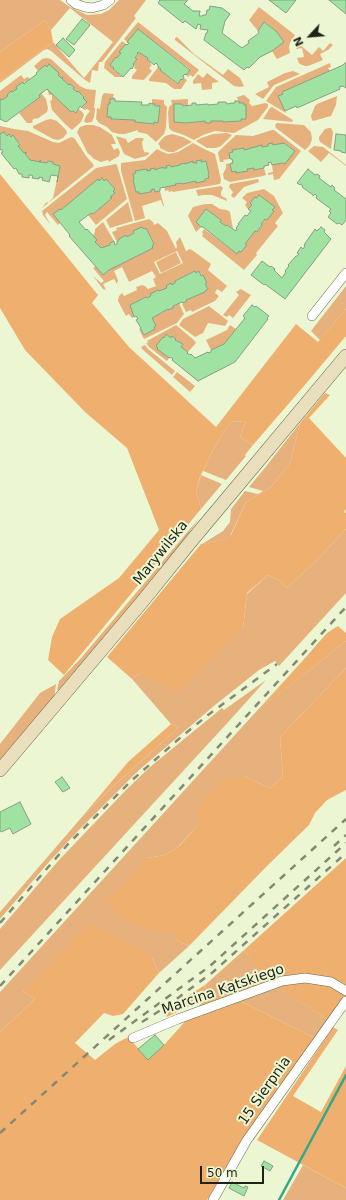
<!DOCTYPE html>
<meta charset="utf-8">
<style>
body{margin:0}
#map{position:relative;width:346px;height:1200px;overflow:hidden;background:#edf6d3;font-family:"DejaVu Sans",sans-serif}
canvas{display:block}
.north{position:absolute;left:290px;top:16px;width:40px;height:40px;-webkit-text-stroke:3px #edf6d3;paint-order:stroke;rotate:244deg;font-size:11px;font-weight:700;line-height:16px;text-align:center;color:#1f2215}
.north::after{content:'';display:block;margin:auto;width:14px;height:18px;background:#1f2215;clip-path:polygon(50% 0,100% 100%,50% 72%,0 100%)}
.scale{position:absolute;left:200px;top:1166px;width:64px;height:18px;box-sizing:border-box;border:2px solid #1f2215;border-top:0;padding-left:5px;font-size:12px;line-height:14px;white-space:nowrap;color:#1f2215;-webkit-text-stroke:3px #edf6d3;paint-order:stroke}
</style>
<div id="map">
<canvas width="346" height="1200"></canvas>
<div class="north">N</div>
<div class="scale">50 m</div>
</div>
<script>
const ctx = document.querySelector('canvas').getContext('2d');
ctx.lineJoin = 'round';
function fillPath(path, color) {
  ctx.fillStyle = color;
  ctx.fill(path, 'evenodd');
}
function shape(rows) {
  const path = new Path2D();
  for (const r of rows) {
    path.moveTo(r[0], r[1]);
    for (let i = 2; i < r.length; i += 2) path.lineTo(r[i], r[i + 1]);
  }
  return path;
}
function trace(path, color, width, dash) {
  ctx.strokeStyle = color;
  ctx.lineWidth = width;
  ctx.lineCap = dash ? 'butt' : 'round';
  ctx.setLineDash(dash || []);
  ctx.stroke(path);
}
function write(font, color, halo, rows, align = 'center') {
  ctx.font = font + ' "DejaVu Sans",sans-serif';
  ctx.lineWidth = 4;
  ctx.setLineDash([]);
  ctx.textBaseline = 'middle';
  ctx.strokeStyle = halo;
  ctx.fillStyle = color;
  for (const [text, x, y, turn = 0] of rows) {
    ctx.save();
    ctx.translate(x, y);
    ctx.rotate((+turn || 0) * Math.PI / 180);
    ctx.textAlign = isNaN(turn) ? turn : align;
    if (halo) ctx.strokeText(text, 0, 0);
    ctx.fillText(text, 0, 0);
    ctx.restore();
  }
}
const green = shape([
 [0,0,60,0,70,7,87,15,101,14,109,10,119,0,146,0,134,16,136,18,102,62,99,62,98,71,92,70,90,83,85,80,51,51,47,49,44,50,0,83,0,81,53,42,84,78,113,42,70,8,51,30,45,20,0,52],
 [259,7,295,35,290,43,289,47,290,53,277,59,272,51,284,42,276,31,265,22,258,31,249,20],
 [138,22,199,70,193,77,190,75,188,77,186,75,190,69,138,29,127,42,124,39],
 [177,37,194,54,223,75,228,69,240,78,244,86,240,87,234,86,175,40,175,38],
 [122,41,126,44,120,52,121,53,117,58,116,57,110,65,114,68,113,70,123,77,115,77,104,68,105,62],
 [298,43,312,55,319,47,323,51,330,43,333,45,328,50,320,54,323,60,308,66,305,66,300,64,299,63,297,58,304,57,302,48,296,49],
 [138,52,148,58,147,59,151,63,150,64,152,65,149,68,152,71,144,80,132,79,132,76,137,70,134,68,135,66,133,64,137,59,135,58,138,55,137,53],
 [46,58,51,59,80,86,86,89,96,90,94,108,95,108,95,110,94,117,92,122,86,123,84,121,86,116,90,111,87,109,85,110,82,108,87,102,83,98,84,96,78,91,77,92,73,89,74,87,70,84,69,85,62,79,63,77,61,78,49,64,47,67,45,66,38,71,34,66,42,59],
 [330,63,331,67,328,68,330,71,282,92,283,94,279,96,286,113,266,101,276,87],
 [158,67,161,69,160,70,177,84,184,78,187,80,181,89,174,89,166,83,149,81,149,79],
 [293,71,300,74,274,85,263,99,255,94,269,87,267,82,285,73],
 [207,73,219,82,212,83,212,89,202,90,201,83,193,84,193,81,198,74,203,78],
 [21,75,24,79,28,77,30,79,16,87,17,89,12,92,11,91,7,95,8,96,2,100,1,99,0,100,0,91],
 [47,89,71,112,73,111,76,113,79,109,83,113,84,115,81,122,72,130,65,124,52,110,50,101,52,100,52,95,49,95],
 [41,93,46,99,48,108,47,112,37,119,36,118,32,120,33,122,31,123,27,123,19,113,40,97,39,95],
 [104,93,114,94,113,97,115,98,115,99,110,99,110,104,108,104,107,117,111,117,111,119,135,120,135,122,154,124,154,122,158,122,160,107,152,104,152,99,164,100,164,104,167,107,166,128,164,134,156,142,147,134,138,132,138,130,125,134,119,134,112,132,107,127,99,123,96,119,97,108,100,109,102,96],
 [244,95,250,100,249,103,252,106,265,103,268,104,268,107,258,120,234,133,215,131,203,135,194,140,184,135,172,131,169,128,168,113,169,107,172,104,171,100,188,99,188,105,183,106,182,104,174,104,174,122,187,123,205,121,205,123,211,123,211,121,223,121,223,122,241,121,241,119,246,119,246,105,244,105,244,103,239,103,237,97],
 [337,96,336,105,331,116,313,121,312,120,311,116,315,106,317,104],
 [272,107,293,120,292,122,263,119,270,108],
 [51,119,57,121,66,130,67,133,63,138,58,140,53,139,33,128,33,126,46,120],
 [277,123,304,125,311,132,312,139,310,145,305,150,276,128,275,125],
 [86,125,93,125,100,127,112,135,116,144,111,144,114,150,118,148,120,152,119,156,109,162,108,160,101,162,94,159,89,154,88,154,77,132,80,127],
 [0,126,14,129,28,131,53,142,59,143,69,138,72,137,75,139,86,156,93,164,94,166,42,208,45,204,47,202,48,203,53,198,60,166,53,164,53,162,48,161,47,163,40,162,40,160,40,162,30,160,25,154,27,152,24,153,18,146,20,144,13,136,11,137,9,134,7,136,4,132,0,134],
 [329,128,331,128,333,132,331,149,320,142,319,139,319,137,325,129],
 [272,130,274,130,301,151,279,179,274,180,273,174,268,175,268,173,273,172,272,165,283,163,290,147,285,143,273,145,272,143,268,146,262,147,262,146,254,147,254,148,233,151,233,152,229,153,230,159,223,160,224,162,220,162,218,153,219,151,236,135,253,136],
 [227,133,232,135,221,146,216,148,207,148,196,141,201,138,213,134],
 [172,134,183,137,192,142,174,152,168,152,160,148,160,146,158,144,161,140,165,136],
 [116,136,126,139,128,143,136,138,142,138,144,139,142,142,143,149,145,153,146,152,150,153,146,156,135,159,124,154],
 [193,143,206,150,211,152,215,154,221,180,220,184,173,192,172,191,169,192,168,190,165,191,164,187,175,185,175,184,181,183,182,184,196,181,196,182,209,178,208,175,209,174,206,161,201,162,201,160,196,161,197,163,193,163,192,162,185,164,184,163,180,164,180,165,171,167,170,165,167,166,167,168,163,168,163,167,155,170,155,168,151,169,151,170,147,171,147,169,135,172,136,173,133,174,134,179,133,180,136,192,139,192,139,194,151,192,151,190,154,189,155,192,160,191,164,206,163,206,161,200,142,206,145,218,135,221,121,171,121,163,145,160,157,149,163,152,168,154,178,152],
 [314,146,323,147,346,165,346,166,329,153,321,162,308,151],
 [231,163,232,172,236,171,236,172,248,170,247,169,254,168,255,170,264,168,266,175,263,176,230,182,224,179,223,174,226,168,226,164],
 [116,164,117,165,127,199,96,225,88,215,91,213,93,214,111,199,110,197,114,193,113,191,115,189,106,179,104,181,102,178,99,181,98,180,61,210,60,223,58,225,47,212,45,215,51,225,43,215,42,211,96,168],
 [258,179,259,182,244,187,234,198,231,196,233,192,229,187,230,184],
 [221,186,223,188,221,192,221,195,223,197,226,198,227,201,212,195,203,195,198,196,196,190],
 [264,189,274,196,283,213,275,223,278,226,256,253,257,255,244,270,202,236,203,234,202,232,204,229,237,254,239,251,241,252,247,245,245,244,255,231,257,232,262,226,261,224,273,211,272,210,275,207,259,195,257,198,255,197,251,203,252,205,248,209,245,205,247,202,242,198,247,193],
 [128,202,133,221,110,228,106,220],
 [205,204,212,204,220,209,227,210,230,212,233,229,228,225,226,226,220,222,221,220,206,209,196,222,201,227,196,232,188,216,193,207],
 [149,219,153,222,154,225,158,223,167,231,176,249,177,247,176,242,180,237,186,251,190,249,192,250,211,264,208,270,227,286,222,292,217,289,215,293,219,296,215,301,192,312,191,310,186,312,182,304,187,301,186,300,205,292,205,291,208,289,205,284,207,283,199,271,196,273,195,271,175,281,175,283,172,285,171,284,167,288,147,298,146,297,130,305,134,317,132,318,129,314,126,316,118,301,119,296,122,293,124,296,137,290,136,287,142,285,145,286,148,289,156,286,153,279,156,277,152,271,129,282,122,267,114,271,118,280,117,284,114,279,103,284,106,290,103,289,93,276,101,283,104,281,93,268,96,266,103,275,109,270,154,244,146,228,144,229,142,227,127,237,126,235,119,239,119,240,117,242,112,232,117,230,116,228],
 [177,251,183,263,160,274,154,262],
 [103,222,114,241,110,243,110,245,101,248,95,242,93,236,95,232,95,229],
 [176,252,181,263,161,273,156,262],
 [346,286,346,309,320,340,311,331],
 [241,289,251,295,233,318,229,315,227,317,223,315,239,295,236,292],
 [179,303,184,314,177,323,144,339,139,329,142,331,144,335,155,329,154,327,156,326,152,318,168,309,169,310,173,308,173,306],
 [209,306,228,321,225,326,208,323,203,333,195,337,179,325,183,319],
 [176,325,194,340,196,343,188,352,181,347,183,344,175,340,176,339,172,336,171,338,166,334,164,338,163,337,156,346,158,348,158,349,169,358,167,361,149,347,146,343,148,343,147,341],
 [230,325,236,329,224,344,211,350,206,340,227,330],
 [145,345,148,349,175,371,172,375,142,349,141,347],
 [177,372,195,386,190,392,173,377],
 [246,421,240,437,253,445,245,455,246,456,226,480,203,471,213,450,230,422],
 [300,423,290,463,271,487,246,502,230,536,222,540,202,544,223,531,230,522,231,509,245,491,258,494,263,491,249,487,264,469],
 [201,475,222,484,201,509,196,491],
 [200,517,159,575,61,691,57,690,59,681,82,657],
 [346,529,346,593,279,666,275,661,259,670,215,705,138,771,76,833,49,862,0,919,0,912,81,818,108,791,179,727,171,724,132,679,140,673,243,628,247,594,268,575,279,580,287,588,317,560],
 [346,641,346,668,280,737,283,777,270,788,244,776,177,848,165,855,148,858,156,931,169,931,178,941,189,946,159,973,152,958,23,991,35,999,0,1032,0,992,307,656,261,708],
 [266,680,231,719,0,970,0,929,59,860,126,790,150,767,222,708,224,710],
 [56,684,54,700,0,764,0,744,40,693],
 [244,950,267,980,329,1020,315,1038,234,998,218,994,208,996,205,985],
 [303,1165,346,1188,346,1200,283,1200]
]);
const forest = shape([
 [45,20,51,30,53,42,0,81,0,52],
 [0,174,98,295,92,303,129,347,216,427,296,324,318,342,346,309,346,336,304,386,253,445,240,437,246,421,230,422,213,450,200,477,196,491,201,509,64,675,48,660,52,637,60,619,119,578,159,530,127,448,85,412,25,350,0,308],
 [325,393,330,395,309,418,346,458,346,509,344,512,346,513,346,529,317,560,287,588,279,580,268,575,247,593,243,628,176,693,140,673,132,679,107,657,201,544,222,540,231,535,246,502,271,487,290,463,300,423],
 [338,626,346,633,346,641,259,710,327,633],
 [346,668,346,790,327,800,315,813,309,825,267,866,189,946,178,941,169,932,156,931,142,928,121,918,106,901,148,858,165,855,177,848,183,842,199,824,198,806,223,780,244,776,270,788,283,777,280,737],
 [171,724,179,727,108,791,81,818,128,762],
 [346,858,346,995,329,1020,266,980,244,950],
 [92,925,101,928,145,951,152,958,159,973,123,1014,113,1016,104,1013,75,1043,95,1060,115,1044,128,1037,148,1059,164,1045,207,997,167,1017,164,1011,205,985,208,996,218,994,234,998,315,1038,247,1135,207,1200,0,1200,0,1032,35,999,23,991,86,926],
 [333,1027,338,1030,293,1096,321,1112,346,1066,346,1188,257,1140]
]);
const stream = shape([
 [279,1200,346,1075]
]);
const building = shape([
 [160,0,188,0,184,4,193,11,200,11,199,16,202,16,203,15,206,15,207,10,209,10,210,6,222,8,230,14,225,21,222,33,242,48,249,43,248,41,259,33,258,31,264,22,276,31,284,42,272,51,260,57,249,68,247,67,244,70,204,40,206,33,207,33,208,30,200,29,201,25,200,25,198,24,196,29,185,21,183,23,158,3,160,0],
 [269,0,296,0,286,13,269,0],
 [329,0,346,0,346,14,329,0],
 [82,19,90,25,74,45,66,39,82,19],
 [138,29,190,70,186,75,185,74,183,76,184,78,182,80,181,79,178,84,160,70,161,69,158,67,158,65,156,63,154,65,147,59,148,58,138,52,137,53,138,54,135,58,137,59,133,64,134,65,132,69,131,68,123,77,113,69,114,68,110,65,116,57,117,58,121,53,119,52,126,44,127,45,129,43,127,42,138,29],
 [63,38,75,50,69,57,56,45,63,38],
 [346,62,346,88,343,86,339,87,340,89,297,108,296,106,285,111,278,96,283,94,282,92,343,65,346,62],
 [49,64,59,73,58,75,61,78,63,77,62,79,69,85,70,84,74,87,73,89,77,92,78,91,84,97,83,98,87,102,82,107,82,108,80,106,76,113,73,111,71,112,47,89,39,95,40,97,6,122,0,119,0,100,1,99,2,100,8,96,7,95,11,91,12,92,17,89,16,87,23,82,24,84,26,82,37,74,36,73,45,65,47,67,49,64],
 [110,99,115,99,115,101,142,102,141,105,149,105,149,103,153,104,155,104,155,106,160,106,158,123,154,122,154,124,135,122,135,120,111,119,111,117,107,117,108,104,110,104,110,99],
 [235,101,239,101,239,103,244,103,244,105,246,105,246,119,241,119,241,121,223,122,223,121,211,121,211,123,205,123,205,121,186,123,174,122,174,104,182,104,183,106,192,105,192,103,196,103,196,105,208,104,208,105,218,104,218,102,226,102,227,104,232,103,235,103,235,101],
 [4,132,7,136,9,134,11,137,13,135,20,145,18,146,24,153,27,152,25,154,30,160,40,162,40,160,40,162,47,163,48,161,53,162,53,164,60,166,57,182,58,176,51,175,49,182,42,180,43,178,39,177,39,179,32,178,33,176,31,175,29,175,29,178,22,177,22,174,19,174,16,168,14,169,1,153,3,152,1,149,0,150,0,134,4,132],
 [336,134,346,135,346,153,341,152,341,151,334,150,336,134],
 [272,143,273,145,284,143,295,151,285,164,283,163,272,165,271,162,268,163,269,165,264,166,264,168,254,170,254,168,247,169,248,171,236,173,236,171,232,172,230,165,231,163,233,163,232,159,230,159,229,153,233,152,232,150,244,148,244,150,262,145,262,147,268,146,268,144,272,143],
 [201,160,201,162,206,161,209,174,208,175,209,178,205,179,205,181,196,183,196,181,182,184,181,183,175,184,176,185,160,188,160,191,155,192,154,189,151,190,151,192,139,194,139,192,136,192,133,180,134,179,133,174,136,173,135,171,147,169,147,171,151,170,150,169,155,168,155,170,163,167,163,168,167,168,166,166,170,165,171,167,180,165,180,164,185,163,185,164,193,161,193,163,197,163,196,161,201,160],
 [308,169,315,175,317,174,320,176,319,178,331,187,332,185,335,188,334,190,346,199,346,220,342,225,339,223,337,224,328,217,331,213,329,211,331,209,316,198,317,196,315,194,313,196,313,195,302,187,303,186,300,184,300,185,297,183,308,169],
 [102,178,104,181,106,179,115,189,113,191,115,193,110,197,112,198,93,214,91,213,79,222,86,230,87,229,97,240,95,242,101,248,110,245,110,243,114,241,115,245,117,244,117,242,119,240,119,239,126,235,127,237,134,233,133,231,142,227,144,229,146,228,154,244,152,246,153,248,109,270,103,275,69,236,70,235,53,214,60,209,61,210,98,179,99,181,102,178],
 [259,195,275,207,272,210,274,211,267,220,265,219,261,224,262,225,257,232,255,231,245,244,247,245,241,252,239,251,237,254,203,227,201,227,196,222,206,209,221,220,220,222,226,226,227,225,236,231,237,229,236,228,239,224,238,224,245,215,247,216,251,211,248,209,252,205,250,203,255,197,257,198,259,195],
 [321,227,325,230,324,232,331,239,285,299,265,284,264,285,251,275,262,261,270,267,271,266,275,269,274,270,282,278,286,272,285,271,289,266,288,265,296,256,297,256,299,254,297,253,301,247,303,249,305,246,304,245,306,242,315,229,317,231,321,227],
 [195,271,196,273,199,271,201,276,203,275,207,283,205,284,208,289,205,291,205,292,186,300,187,301,183,303,182,302,173,306,173,308,168,310,168,309,152,318,156,326,154,327,155,329,144,335,140,328,141,328,136,320,138,319,136,316,134,317,130,305,146,297,147,298,151,296,150,294,158,290,159,291,167,288,166,286,171,283,172,285,175,283,175,281,195,271],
 [252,305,255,307,256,306,269,316,267,318,268,319,235,362,198,381,172,360,173,359,170,357,169,358,157,349,158,348,156,346,163,337,164,338,166,334,171,338,172,336,176,339,175,340,183,344,181,347,188,352,187,353,190,355,191,354,195,358,208,352,208,353,211,352,211,350,224,344,245,318,243,316,252,305],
 [62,777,70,788,63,792,55,782,62,777],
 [20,802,31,824,13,834,10,828,1,832,0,830,0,812,20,802],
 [155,1035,164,1045,148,1060,138,1049,155,1035],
 [264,1161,273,1166,270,1171,261,1166,264,1161],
 [232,1182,244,1188,245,1186,248,1187,244,1196,229,1188,232,1182]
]);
const street = shape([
 [71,0,76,4,85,7,92,8,103,5,110,0],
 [312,316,346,273],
 [133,1038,178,1019,282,981,305,978,331,982,346,991],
 [213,1200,247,1140,346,1001]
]);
const secondary = shape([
 [0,770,142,602,193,539,346,356]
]);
const rail = shape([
 [334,846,346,835],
 [0,923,69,843,130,782,181,737,208,715,277,664],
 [0,986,346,607],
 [142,1022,167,1006,213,972,346,853],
 [109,1040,210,966,346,843],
 [0,1133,346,819]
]);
const streetNames = [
 ["Marywilska",161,553,-51],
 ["Marcina Kątskiego",223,990,-19],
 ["15 Sierpnia",265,1091,-55]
];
fillPath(green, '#e7b17d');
fillPath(forest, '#efb06f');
trace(stream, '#36a789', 2.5);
fillPath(building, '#a0e2a2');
trace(building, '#869f86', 1);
trace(street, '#666d4e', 10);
trace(secondary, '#666d4e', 14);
trace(street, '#fff', 9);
trace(secondary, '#e9dfbc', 13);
trace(rail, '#848a72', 2.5, [7, 7]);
write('14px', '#1f2215', '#edf6d3', streetNames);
</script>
